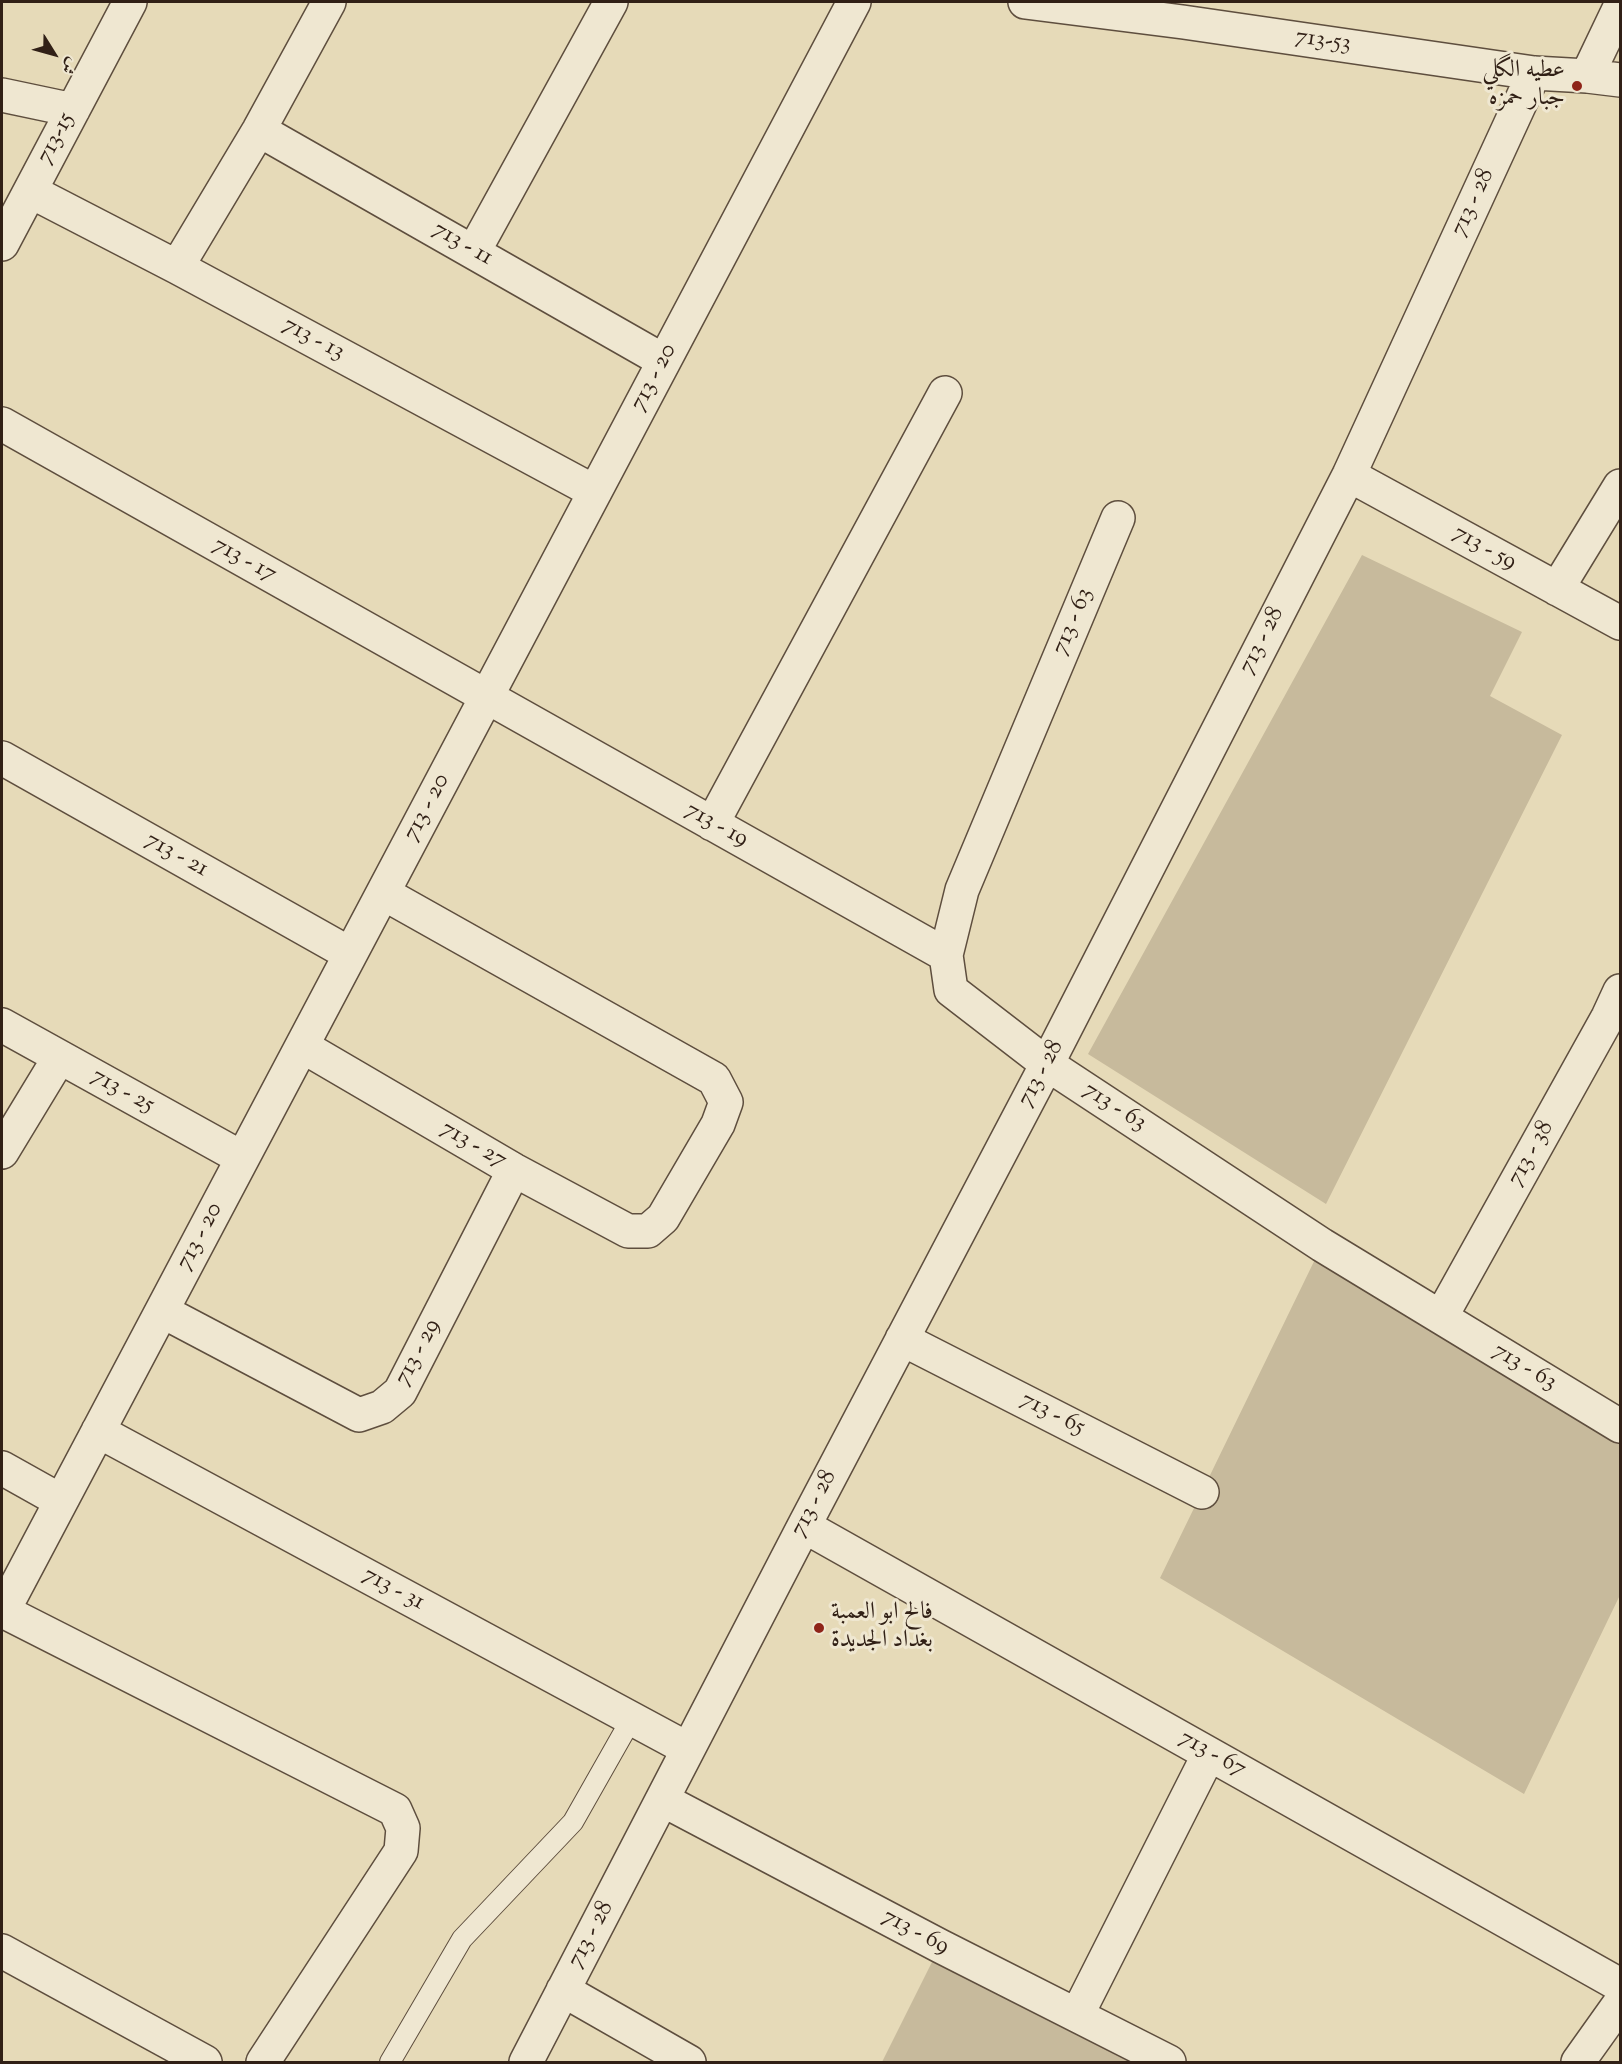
<!DOCTYPE html>
<meta charset="utf-8">
<style>
body{margin:0}
#map{position:relative;width:1622px;height:2064px;overflow:hidden;background:#e6dab8;font-family:"Sorts Mill Goudy",Amiri,serif}
canvas{display:block}
.frame{position:absolute;inset:0;border:3px solid #312016;pointer-events:none}
.north{position:absolute;left:24px;top:24px;width:60px;height:60px;-webkit-text-stroke:4px #efe7d1;paint-order:stroke;rotate:127deg;font-size:16px;font-weight:700;line-height:24px;text-align:center;color:#312016}
.north::after{content:'';display:block;margin:auto;width:21px;height:27px;background:#312016;clip-path:polygon(50% 0,100% 100%,50% 72%,0 100%)}
</style>
<div id="map">
<canvas width="1622" height="2064"></canvas>
<div class="frame"></div>
<div class="north">ش</div>
</div>
<script>
const ctx = document.querySelector('canvas').getContext('2d');
ctx.lineJoin = 'round';
function fillPath(path, color) {
  ctx.fillStyle = color;
  ctx.fill(path, 'evenodd');
}
function shape(rows) {
  const path = new Path2D();
  for (const r of rows) {
    path.moveTo(r[0], r[1]);
    for (let i = 2; i < r.length; i += 2) path.lineTo(r[i], r[i + 1]);
  }
  return path;
}
function trace(path, color, width, dash) {
  ctx.strokeStyle = color;
  ctx.lineWidth = width;
  ctx.lineCap = dash ? 'butt' : 'round';
  ctx.setLineDash(dash || []);
  ctx.stroke(path);
}
function write(font, color, halo, rows, align = 'center') {
  ctx.font = font + ' "Sorts Mill Goudy",Amiri,serif';
  ctx.lineWidth = 6;
  ctx.setLineDash([]);
  ctx.textBaseline = 'middle';
  ctx.strokeStyle = halo;
  ctx.fillStyle = color;
  for (const [text, x, y, turn = 0] of rows) {
    ctx.save();
    ctx.translate(x, y);
    ctx.rotate((+turn || 0) * Math.PI / 180);
    ctx.textAlign = isNaN(turn) ? turn : align;
    if (halo) ctx.strokeText(text, 0, 0);
    ctx.fillText(text, 0, 0);
    ctx.restore();
  }
}
const green = shape([
 [1362,555,1522,632,1490,696,1562,735,1326,1204,1088,1054],
 [1322,1245,1620,1426,1620,1595,1524,1794,1160,1578],
 [940,1946,1169,2062,882,2062]
]);
const service = shape([
 [390,2062,462,1939,573,1822,632,1718]
]);
const minor = shape([
 [1025,2,1183,22,1534,73,1587,76,1620,80],
 [1587,76,1620,7],
 [2,95,73,110],
 [259,130,664,361],
 [30,191,177,267,595,492],
 [2,244,130,2],
 [474,251,611,2],
 [177,267,259,130,329,2],
 [2,424,946,955],
 [1349,475,1620,623],
 [1118,518,962,890,946,955,951,990,1047,1064,1322,1245,1620,1426],
 [1557,589,1620,486],
 [2,758,350,954],
 [712,824,945,393],
 [2,1025,242,1158],
 [302,1046,514,1170,628,1231,648,1231,663,1218,718,1124,726,1102,714,1079,383,893],
 [2,1152,59,1058],
 [162,1311,359,1415,382,1407,400,1392,514,1170],
 [1441,1317,1608,1017,1620,991],
 [902,1339,1202,1492],
 [98,1431,688,1749],
 [2,1468,61,1501],
 [804,1526,1620,1985],
 [3,1611,395,1810,403,1828,401,1851,263,2062],
 [2,1613,854,2],
 [663,1800,940,1946,1169,2062],
 [2,1951,205,2062],
 [563,1990,689,2062],
 [1077,2015,1209,1754],
 [526,2062,804,1526,1047,1064,1349,475,1534,73]
]);
const tertiary = shape([
 [1578,2062,1620,2003]
]);
const markers = [
 [1577,86,6,"#8f2418"],
 [819,1628,6,"#8f2418"]
];
const streetNames = [
 ["713-53",1323,42,8],
 ["713-15",57,139,-62],
 ["713 - 28",1474,203,-65],
 ["713 - 11",462,245,30],
 ["713 - 13",313,340,28],
 ["713 - 20",655,378,-62],
 ["713 - 59",1484,549,29],
 ["713 - 17",244,561,29],
 ["713 - 63",1074,622,-67],
 ["713 - 28",1263,641,-63],
 ["713 - 20",428,808,-62],
 ["713 - 19",716,826,29],
 ["713 - 21",176,856,29],
 ["713 - 28",1042,1074,-62],
 ["713 - 25",122,1092,29],
 ["713 - 63",1114,1108,33],
 ["713 - 27",473,1146,30],
 ["713 - 38",1532,1154,-61],
 ["713 - 20",201,1237,-62],
 ["713 - 29",419,1353,-62],
 ["713 - 63",1524,1368,31],
 ["713 - 65",1052,1415,27],
 ["713 - 28",815,1504,-62],
 ["713 - 31",393,1590,28],
 ["713 - 67",1212,1755,29],
 ["713 - 69",915,1933,28],
 ["713 - 28",592,1935,-62]
];
const poiNames = [
 ["عطيه الگلي",1565,72],
 ["جبار حمزه",1565,100],
 ["فالح ابو العمبة",831,1614,"left"],
 ["بغداد الجديدة",831,1642,"left"]
];
fillPath(green, '#c7ba9c');
trace(service, '#5e4e3e', 22);
trace(minor, '#5e4e3e', 36);
trace(tertiary, '#5e4e3e', 36);
trace(service, '#efe7d1', 20);
trace(minor, '#efe7d1', 33);
trace(tertiary, '#efe7d1', 33);
for (const [x, y, r, color] of markers) {
  const dot = new Path2D();
  dot.arc(x, y, r, 0, 2 * Math.PI);
  ctx.fillStyle = color;
  ctx.fill(dot);
  trace(dot, '#efe7d1', 2);
}
write('24px', '#312016', '#efe7d1', streetNames);
write('24px', '#312016', '#efe7d1', poiNames, 'right');
</script>
